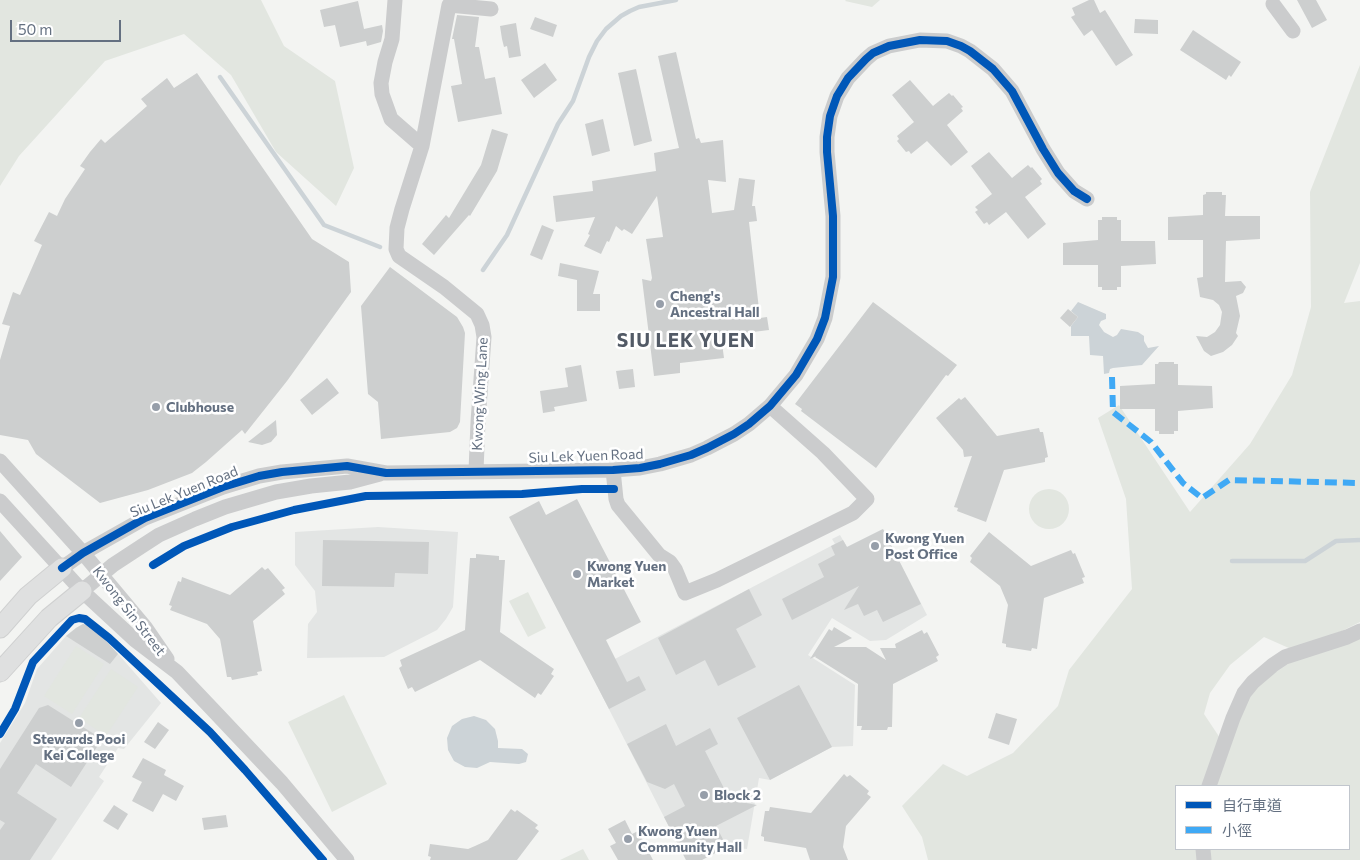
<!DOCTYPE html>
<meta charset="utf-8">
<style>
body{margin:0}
#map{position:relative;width:1360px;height:860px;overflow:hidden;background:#f3f4f2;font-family:Commissioner,"Noto Sans TC",sans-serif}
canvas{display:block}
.legend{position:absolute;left:1175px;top:785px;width:175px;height:65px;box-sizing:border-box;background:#fff;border:1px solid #c1c6cd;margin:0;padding:6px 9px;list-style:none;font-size:15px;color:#647081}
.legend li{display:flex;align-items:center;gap:10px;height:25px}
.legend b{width:25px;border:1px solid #c1c6cd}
.scale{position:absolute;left:10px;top:20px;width:111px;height:22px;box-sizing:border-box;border:2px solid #647081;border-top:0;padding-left:6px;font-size:15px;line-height:18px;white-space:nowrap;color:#647081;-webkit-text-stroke:4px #fff;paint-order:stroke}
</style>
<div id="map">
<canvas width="1360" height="860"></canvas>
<ul class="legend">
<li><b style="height:6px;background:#0057b8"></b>自行車道</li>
<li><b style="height:6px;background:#3fa9f5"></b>小徑</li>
</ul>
<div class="scale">50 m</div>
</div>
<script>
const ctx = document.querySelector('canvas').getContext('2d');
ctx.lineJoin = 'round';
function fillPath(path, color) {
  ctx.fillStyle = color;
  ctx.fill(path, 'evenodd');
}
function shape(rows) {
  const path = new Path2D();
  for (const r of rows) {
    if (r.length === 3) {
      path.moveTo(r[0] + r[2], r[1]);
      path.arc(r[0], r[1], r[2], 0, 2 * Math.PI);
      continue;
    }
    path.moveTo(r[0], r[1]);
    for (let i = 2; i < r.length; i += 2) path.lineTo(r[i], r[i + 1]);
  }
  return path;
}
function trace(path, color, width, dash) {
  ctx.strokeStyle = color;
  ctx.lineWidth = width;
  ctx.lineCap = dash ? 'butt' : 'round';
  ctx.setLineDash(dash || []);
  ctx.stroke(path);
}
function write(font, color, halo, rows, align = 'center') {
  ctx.font = font + ' Commissioner,sans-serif';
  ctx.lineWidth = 5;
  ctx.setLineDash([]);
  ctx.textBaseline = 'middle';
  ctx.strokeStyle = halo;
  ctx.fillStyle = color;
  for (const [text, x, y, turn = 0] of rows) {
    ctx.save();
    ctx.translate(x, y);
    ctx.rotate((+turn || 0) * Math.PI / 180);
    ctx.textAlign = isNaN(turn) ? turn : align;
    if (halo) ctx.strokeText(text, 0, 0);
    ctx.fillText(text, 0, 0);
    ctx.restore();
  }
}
const built = shape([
 [378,527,458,532,453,607,446,619,437,630,384,657,307,658,308,624,317,612,315,591,295,565,295,532],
 [883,529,927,615,886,640,870,641,832,618,808,655,855,685,853,746,832,747,770,780,759,778,747,849,727,847,686,860,590,672,831,546,835,544,832,539,840,535,847,547],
 [83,624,92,626,99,632,161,703,124,749,118,748,99,777,104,781,51,860,0,860,0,743,25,703,37,669,66,636,76,628]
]);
const green = shape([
 [0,0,261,0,284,46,335,81,354,168,336,206,276,152,231,75,184,34,105,61,19,156,0,186],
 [846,0,880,0,872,7,845,1],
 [1360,65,1360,263,1344,303,1360,301,1360,622,1342,631,1291,649,1264,637,1230,665,1210,693,1204,714,1220,738,1204,786,1176,786,1176,849,1197,849,1198,860,928,860,922,837,902,806,943,764,967,776,1013,753,1058,706,1069,670,1132,589,1126,499,1098,418,1119,405,1190,512,1250,444,1292,375,1311,307,1310,192],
 [1049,509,20],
 [528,592,546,628,528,637,509,601],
 [1360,638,1360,860,1211,860,1210,849,1349,849,1349,786,1216,786,1235,727,1255,686,1294,660],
 [76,646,104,664,72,714,44,696],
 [111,669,138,687,106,736,79,718],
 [344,695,387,784,332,812,288,722],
 [583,849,589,860,560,860]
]);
const water = shape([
 [1078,302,1106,314,1106,319,1101,321,1099,325,1104,332,1113,337,1117,335,1121,329,1138,332,1144,336,1144,341,1148,348,1159,346,1142,365,1113,368,1110,369,1109,373,1104,374,1103,356,1090,355,1089,336,1071,336,1071,326,1078,317,1071,311],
 [474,716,486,720,495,729,498,741,498,748,522,749,528,754,526,762,519,764,490,762,477,768,465,767,454,761,448,750,447,738,452,726,462,719]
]);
const stream = shape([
 [220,77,324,225,380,247],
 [483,270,507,235,558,124,573,101,589,57,597,41,606,29,621,16,630,11,639,7,676,0],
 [1232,561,1305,561,1336,541,1360,540]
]);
const building = shape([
 [1089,0,1094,0,1100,13,1105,10,1133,55,1116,66,1092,30,1084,36,1071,17,1075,15,1072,8],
 [1297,0,1316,0,1327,20,1312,28],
 [358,1,364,29,382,25,383,31,381,42,367,46,366,41,340,47,335,25,324,27,320,10],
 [457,15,479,17,475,47,479,47,485,79,495,77,502,114,458,122,451,86,462,84,454,39,452,39],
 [535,17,557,25,553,37,530,29],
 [1135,19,1158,20,1158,34,1134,33],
 [516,23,521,56,509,58,507,46,504,47,502,39,500,26],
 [1193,30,1241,62,1231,77,1229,75,1226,80,1180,50],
 [676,52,696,139,699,138,701,143,723,140,726,182,708,180,712,213,734,210,739,178,755,180,752,206,755,206,757,221,749,222,760,318,767,317,769,330,721,336,724,358,680,363,680,373,654,376,642,279,651,281,652,278,646,239,663,237,657,196,632,234,624,229,622,231,616,226,609,242,607,241,601,254,584,246,590,235,588,234,595,217,556,222,553,196,593,191,592,181,656,171,654,153,679,148,658,56],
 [545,63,557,80,534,98,521,80],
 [636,69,652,141,634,146,618,73],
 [197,73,312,239,349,262,351,292,287,381,245,434,242,430,206,462,192,473,148,490,100,503,36,454,28,440,0,435,0,360,10,326,2,324,13,292,20,295,42,245,34,241,49,212,57,216,65,199,85,169,80,166,90,152,101,139,105,143,147,106,141,99,167,78,174,88],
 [910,80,933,106,949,93,952,96,953,95,963,107,961,108,963,111,947,125,968,152,951,166,927,141,911,154,909,151,906,152,897,141,899,139,897,136,914,122,892,95],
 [603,119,610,151,592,156,585,124],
 [492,129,508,134,497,171,470,216,469,215,434,255,422,244,446,215,449,218,481,165],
 [989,152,1012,178,1028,165,1031,168,1032,167,1042,179,1040,181,1042,184,1025,197,1046,224,1028,239,1006,212,989,225,987,222,984,224,975,212,978,210,975,207,992,194,971,166],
 [1206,192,1222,192,1222,195,1226,195,1225,216,1260,216,1260,239,1226,241,1225,282,1241,281,1246,287,1243,293,1236,296,1240,316,1236,333,1238,336,1232,345,1223,352,1211,356,1204,351,1196,336,1207,337,1215,332,1220,325,1222,312,1219,305,1213,300,1200,297,1197,278,1203,277,1203,240,1168,240,1168,217,1203,215,1203,195,1206,194],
 [1102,217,1117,217,1117,220,1121,220,1121,241,1155,241,1156,264,1121,266,1121,287,1117,287,1117,290,1102,290,1102,287,1098,287,1098,265,1063,265,1063,243,1098,240,1098,220,1102,220],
 [542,225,554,230,542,260,530,255],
 [560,263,599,271,593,294,600,294,600,311,577,311,577,280,558,276],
 [390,267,457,317,463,327,465,333,460,422,457,428,450,432,381,439,378,402,368,394,361,306],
 [873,302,957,365,948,376,946,375,876,468,801,411,802,409,795,404],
 [1068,309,1078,317,1070,327,1060,318],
 [1159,362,1174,362,1174,364,1178,364,1178,385,1212,386,1213,408,1178,411,1178,431,1174,431,1174,434,1159,434,1159,431,1155,431,1155,409,1120,409,1120,386,1155,384,1155,364,1158,364],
 [581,365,587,401,554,407,555,411,543,413,540,391,568,387,565,368],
 [633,369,635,387,619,389,616,371],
 [327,378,339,393,312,415,300,400],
 [965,397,997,436,1039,428,1040,432,1043,432,1048,457,1045,458,1045,462,1004,470,986,522,957,511,958,508,954,507,972,456,964,457,963,450,936,418,959,398,961,400],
 [276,420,277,435,271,442,262,445,248,442],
 [577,499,641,622,606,640,627,682,639,676,646,690,609,709,509,517,539,501,546,515],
 [883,529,921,604,883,622,877,610,864,616,858,604,844,610,859,586,792,620,782,599,824,577,818,564,835,555,831,546,843,540,847,547],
 [0,531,22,557,0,581],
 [989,532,1031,566,1071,550,1073,554,1075,553,1085,577,1082,578,1084,583,1044,598,1037,649,1032,648,1031,651,1006,647,1006,644,1002,643,1008,605,1000,586,970,562,972,558,970,556],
 [323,540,429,542,428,574,395,573,394,587,322,586],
 [476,554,499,556,499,560,505,560,500,632,554,669,551,674,554,676,541,695,538,693,535,698,480,660,415,692,412,687,408,689,399,668,402,666,400,660,465,630,470,558,476,558],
 [262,567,265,570,268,568,285,588,282,590,285,594,253,621,262,671,257,672,258,675,232,680,231,677,227,677,220,639,207,624,170,610,172,606,169,605,178,581,181,582,182,577,230,595],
 [749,589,762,615,736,629,756,667,718,686,705,660,676,675,658,638],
 [83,624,92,626,118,654,110,664,66,636,76,628],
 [834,627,852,638,834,647,866,647,886,660,880,648,896,648,895,644,922,630,924,634,927,632,939,655,936,657,938,661,893,684,892,727,888,727,887,730,861,730,862,726,857,726,858,684,815,657,816,656,810,659,829,629,832,631],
 [799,685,832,747,770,780,737,718],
 [48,705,102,739,71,787,36,764,17,793,57,819,30,860,0,860,0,830,5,823,0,820,0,769,39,708],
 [996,713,1017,719,1009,745,988,738],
 [158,722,169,730,155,749,144,742],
 [666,724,676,746,710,728,718,744,705,751,730,800,757,805,716,826,727,847,702,860,686,860,664,817,685,806,674,784,665,789,647,782,627,744],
 [143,758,166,770,164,775,184,786,176,801,163,794,153,812,132,801,142,782,132,777],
 [844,774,847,777,850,775,869,791,867,794,871,797,846,826,843,847,848,860,810,860,806,848,764,841,764,837,761,836,765,811,769,811,770,807,811,813],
 [114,805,128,814,118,830,103,821],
 [511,809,515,812,517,810,538,825,535,828,539,831,517,860,430,860,431,857,428,856,430,844,468,849,475,846,488,840],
 [226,815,228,827,204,830,202,818],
 [625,820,632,834,638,831,653,860,618,860,610,846,616,843,608,829]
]);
const minor = shape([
 [395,0,392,39,385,62,381,83,382,94,391,119,422,146,402,209,397,228,396,249,399,256,444,287,477,314,482,325,484,337,478,422,476,471],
 [1273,4,1293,31],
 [422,146,449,5,491,9],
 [0,461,83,553,145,627,167,659],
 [613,470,616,499,618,505,659,555,670,562,675,569,685,593,717,580,853,513,867,499,823,453,770,406],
 [0,501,82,591,135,640,177,672,215,712,282,783,347,860],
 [62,568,83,553,145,518,223,487,259,476,282,472,347,466,386,473,613,470,640,468,660,464,691,455,707,448,734,434,749,424,770,406,796,375,817,339,825,318,833,277,833,216,827,152,827,137,830,116,837,96,848,78,866,59,873,53,889,46,920,40,947,41,961,46,970,51,993,69,1012,91,1043,149,1058,173,1074,191,1087,199],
 [82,591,113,565,142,546,159,535,195,519,225,507,276,492,311,486,350,482,380,474],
 [1209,786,1233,718,1244,693,1253,682,1273,665,1285,657,1347,637,1360,631],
 [1203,849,1204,860]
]);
const major = shape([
 [0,628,28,596,62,568],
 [0,672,49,618,82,591]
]);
const quiet = shape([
 [1112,377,1113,412,1151,442,1183,483,1202,498,1229,480,1360,483]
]);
const cycleway = shape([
 [153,565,184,546,232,527,294,510,366,496,522,494,582,489,614,489],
 [62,568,83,553,145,518,223,487,259,476,282,472,347,466,386,473,613,470,640,468,660,464,691,455,707,448,734,434,749,424,770,406,796,375,817,339,825,318,833,277,833,216,827,152,827,137,830,116,837,96,848,78,866,59,873,53,889,46,920,40,947,41,961,46,970,51,993,69,1012,91,1043,149,1058,173,1074,191,1087,199],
 [0,734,15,709,33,662,72,620,79,618,85,619,109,638,210,732,245,770,323,860]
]);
const markers = [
 [660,304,5,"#969ea9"],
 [156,407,5,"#969ea9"],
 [875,546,5,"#969ea9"],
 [577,574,5,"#969ea9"],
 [79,723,5,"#969ea9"],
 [704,795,5,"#969ea9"],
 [628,839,5,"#969ea9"]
];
const poiNames = [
 ["Cheng's",670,296],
 ["Ancestral Hall",670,312],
 ["Clubhouse",166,407],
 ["Kwong Yuen",885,538],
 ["Post Office",885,554],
 ["Kwong Yuen",587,566],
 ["Market",587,582],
 ["Stewards Pooi",79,739,"center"],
 ["Kei College",79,755,"center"],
 ["Block 2",714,795],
 ["Kwong Yuen",638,831],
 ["Community Hall",638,847]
];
const streetNames = [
 ["Kwong Wing Lane",480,394,-87],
 ["Siu Lek Yuen Road",586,456,-2],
 ["Siu Lek Yuen Road",184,492,-22],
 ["Kwong Sin Street",129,611,52]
];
const districtNames = [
 ["SIU LEK YUEN",686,341]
];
fillPath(built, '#e3e5e4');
fillPath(green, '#e2e6e0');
fillPath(water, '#ccd3d7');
trace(stream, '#ccd3d7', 4.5);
fillPath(building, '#cdcfcf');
trace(major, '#cfd0d0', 21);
trace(minor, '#cbcccd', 15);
trace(major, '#dfe0e0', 19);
trace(quiet, '#3fa9f5', 6, [12, 6]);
trace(cycleway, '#0057b8', 8);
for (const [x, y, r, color] of markers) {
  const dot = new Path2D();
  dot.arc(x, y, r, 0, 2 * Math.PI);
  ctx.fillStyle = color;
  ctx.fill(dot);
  trace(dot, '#fff', 2);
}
write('bold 14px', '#647081', '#fff', poiNames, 'left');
write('14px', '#647081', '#fff', streetNames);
ctx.letterSpacing = '1px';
write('bold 19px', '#525a66', '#fff', districtNames);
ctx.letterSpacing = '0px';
</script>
